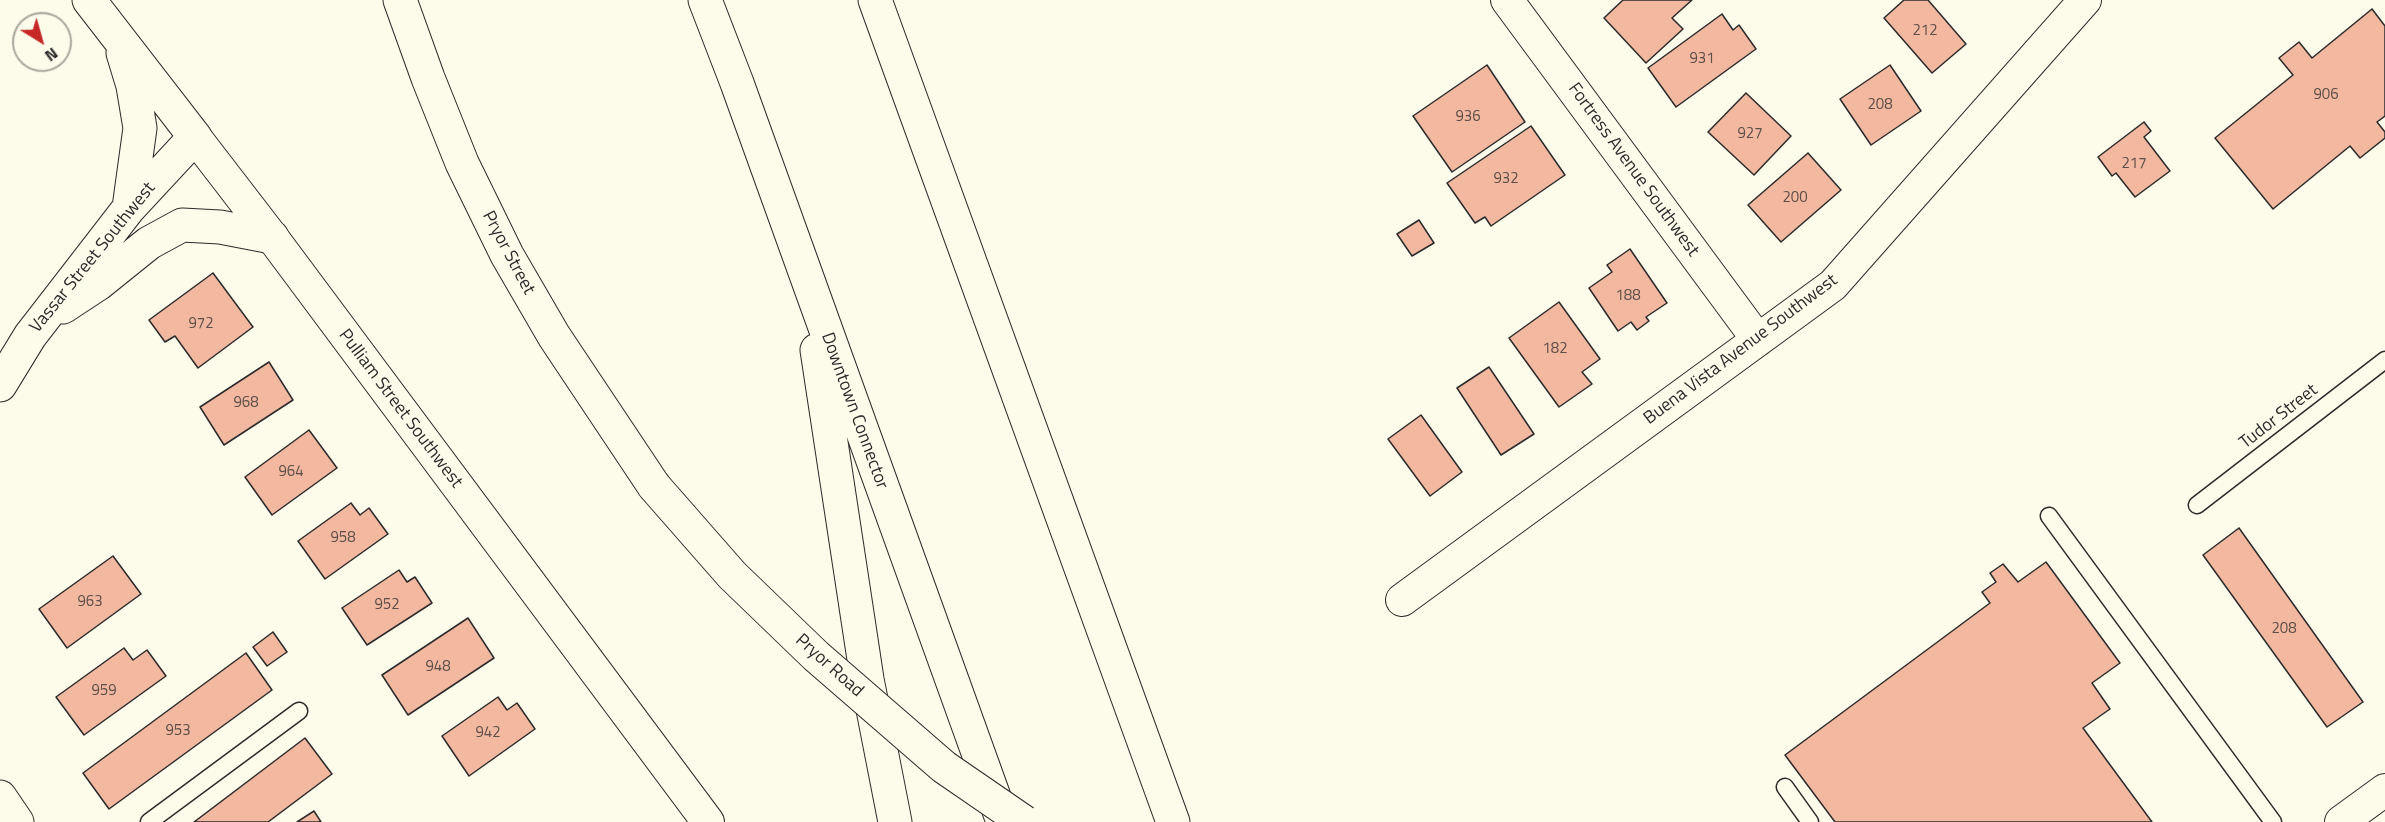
<!DOCTYPE html>
<style>
body{margin:0}
#map{position:relative;width:2385px;height:822px;overflow:hidden;background:#fdfbea;font-family:"Titillium Web",sans-serif}
canvas{display:block}
.north{position:absolute;left:12px;top:12px;width:60px;height:60px;box-sizing:border-box;background:#fdfbea;border:2px solid #a9a89e;border-radius:50%;rotate:143deg;font-size:16px;font-weight:700;line-height:24px;text-align:center;color:#2b2b2b}
.north::after{content:'';display:block;margin:auto;width:21px;height:27px;background:#c62828;clip-path:polygon(50% 0,100% 100%,50% 72%,0 100%)}
</style>
<div id="map">
<canvas width="2385" height="822"></canvas>
<div class="north">N</div>
</div>
<script>
const ctx = document.querySelector('canvas').getContext('2d');
ctx.lineJoin = 'round';
function fillPath(path, color) {
  ctx.fillStyle = color;
  ctx.fill(path, 'evenodd');
}
function shape(rows) {
  const path = new Path2D();
  for (const r of rows) {
    path.moveTo(r[0], r[1]);
    for (let i = 2; i < r.length; i += 2) path.lineTo(r[i], r[i + 1]);
  }
  return path;
}
function trace(path, color, width, dash) {
  ctx.strokeStyle = color;
  ctx.lineWidth = width;
  ctx.lineCap = dash ? 'butt' : 'round';
  ctx.setLineDash(dash || []);
  ctx.stroke(path);
}
function write(font, color, halo, rows, align = 'center') {
  ctx.font = font + ' "Titillium Web",sans-serif';
  ctx.lineWidth = 4.5;
  ctx.setLineDash([]);
  ctx.textBaseline = 'middle';
  ctx.strokeStyle = halo;
  ctx.fillStyle = color;
  for (const [text, x, y, turn = 0] of rows) {
    ctx.save();
    ctx.translate(x, y);
    ctx.rotate((+turn || 0) * Math.PI / 180);
    ctx.textAlign = isNaN(turn) ? turn : align;
    if (halo) ctx.strokeText(text, 0, 0);
    ctx.fillText(text, 0, 0);
    ctx.restore();
  }
}
const building = shape([
 [1623,0,1692,0,1672,18,1683,29,1646,63,1604,18,1623,0],
 [1904,0,1928,0,1966,44,1932,73,1884,18,1904,0],
 [2372,9,2385,26,2385,116,2377,122,2385,132,2385,138,2360,158,2350,146,2273,209,2215,138,2293,75,2279,58,2299,42,2312,58,2372,9],
 [1722,14,1733,30,1739,25,1756,49,1676,107,1648,68,1722,14],
 [1487,65,1525,122,1452,172,1413,116,1487,65],
 [1890,65,1921,111,1871,145,1840,99,1890,65],
 [1746,93,1791,136,1754,175,1708,132,1746,93],
 [2144,122,2151,131,2144,137,2170,171,2135,197,2116,173,2112,176,2098,157,2144,122],
 [1531,126,1565,175,1491,226,1485,217,1475,223,1447,183,1531,126],
 [1808,153,1841,190,1781,242,1748,205,1808,153],
 [1419,220,1434,243,1412,256,1397,234,1419,220],
 [1630,249,1667,303,1646,317,1649,321,1637,330,1631,322,1618,331,1589,288,1612,272,1607,265,1630,249],
 [213,273,253,327,198,368,175,336,165,342,149,320,213,273],
 [1559,302,1600,359,1582,372,1592,384,1559,407,1509,338,1559,302],
 [269,362,293,400,224,445,200,407,269,362],
 [1489,367,1534,434,1501,455,1457,388,1489,367],
 [1421,415,1462,472,1430,496,1388,439,1421,415],
 [309,430,337,468,272,515,245,477,309,430],
 [351,503,360,515,369,508,388,534,325,579,298,541,351,503],
 [2239,528,2363,702,2327,727,2203,555,2239,528],
 [113,556,141,594,67,648,39,609,113,556],
 [2046,562,2120,663,2092,683,2110,709,2083,728,2152,822,1835,822,1785,755,1990,603,1982,592,1996,582,1990,573,2003,564,2018,582,2046,562],
 [399,570,407,582,415,577,432,603,367,645,342,608,399,570],
 [468,618,494,658,408,715,382,675,468,618],
 [273,632,287,652,267,666,253,647,273,632],
 [124,648,133,660,147,650,166,676,84,735,56,697,124,648],
 [246,653,272,690,109,809,83,773,246,653],
 [498,697,507,710,517,703,535,729,469,776,442,736,498,697],
 [305,738,332,774,268,822,194,822,305,738],
 [314,811,321,822,297,822,314,811]
]);
const lane = shape([
 [2197,505,2385,360],
 [2049,516,2273,822],
 [1785,787,1810,822],
 [149,822,299,711]
]);
const street = shape([
 [1507,0,1758,340],
 [195,137,272,237,708,822],
 [1402,600,1833,285,2085,0],
 [2341,822,2385,790]
]);
const secondary = shape([
 [400,0,428,78,462,163,507,255,554,336,654,486],
 [123,53,133,86,140,128,129,208],
 [63,307,98,284,149,243,182,225,220,227,272,237],
 [0,385,30,336,129,208,195,137,89,0],
 [0,797,17,822]
]);
const highway = shape([
 [705,0,737,83,1002,819],
 [875,0,1173,822],
 [817,350,867,679,895,822]
]);
const secondaryBridge = shape([
 [654,486,732,575,816,656,944,767,1024,822]
]);
const numberNames = [
 ["212",1925,31],
 ["931",1702,59],
 ["906",2326,95],
 ["208",1880,105],
 ["936",1468,117],
 ["927",1750,134],
 ["217",2134,164],
 ["932",1506,179],
 ["200",1795,198],
 ["188",1628,296],
 ["972",201,324],
 ["182",1555,349],
 ["968",246,403],
 ["964",291,472],
 ["958",343,538],
 ["963",90,602],
 ["952",387,605],
 ["208",2284,629],
 ["948",438,667],
 ["959",104,691],
 ["953",178,731],
 ["942",488,733]
];
const streetNames = [
 ["Fortress Avenue Southwest",1633,170,54],
 ["Pryor Street",508,253,62],
 ["Vassar Street Southwest",93,258,-51],
 ["Buena Vista Avenue Southwest",1741,350,-37],
 ["Pulliam Street Southwest",400,409,53],
 ["Downtown Connector",854,411,70],
 ["Tudor Street",2279,417,-38],
 ["Pryor Road",829,666,42]
];
fillPath(building, '#f2b8a0');
trace(building, '#2b2b2b', 1.5);
trace(lane, '#2b2b2b', 19);
trace(street, '#2b2b2b', 34);
trace(secondary, '#2b2b2b', 35);
trace(highway, '#2b2b2b', 35);
trace(lane, '#fdfbea', 16);
trace(street, '#fdfbea', 32);
trace(secondary, '#fdfbea', 33);
trace(highway, '#fdfbea', 33);
trace(secondaryBridge, '#2b2b2b', 35, []);
trace(secondaryBridge, '#fdfbea', 33);
write('15px', '#5d4e48', null, numberNames);
write('18px', '#2b2b2b', '#fdfbea', streetNames);
</script>
